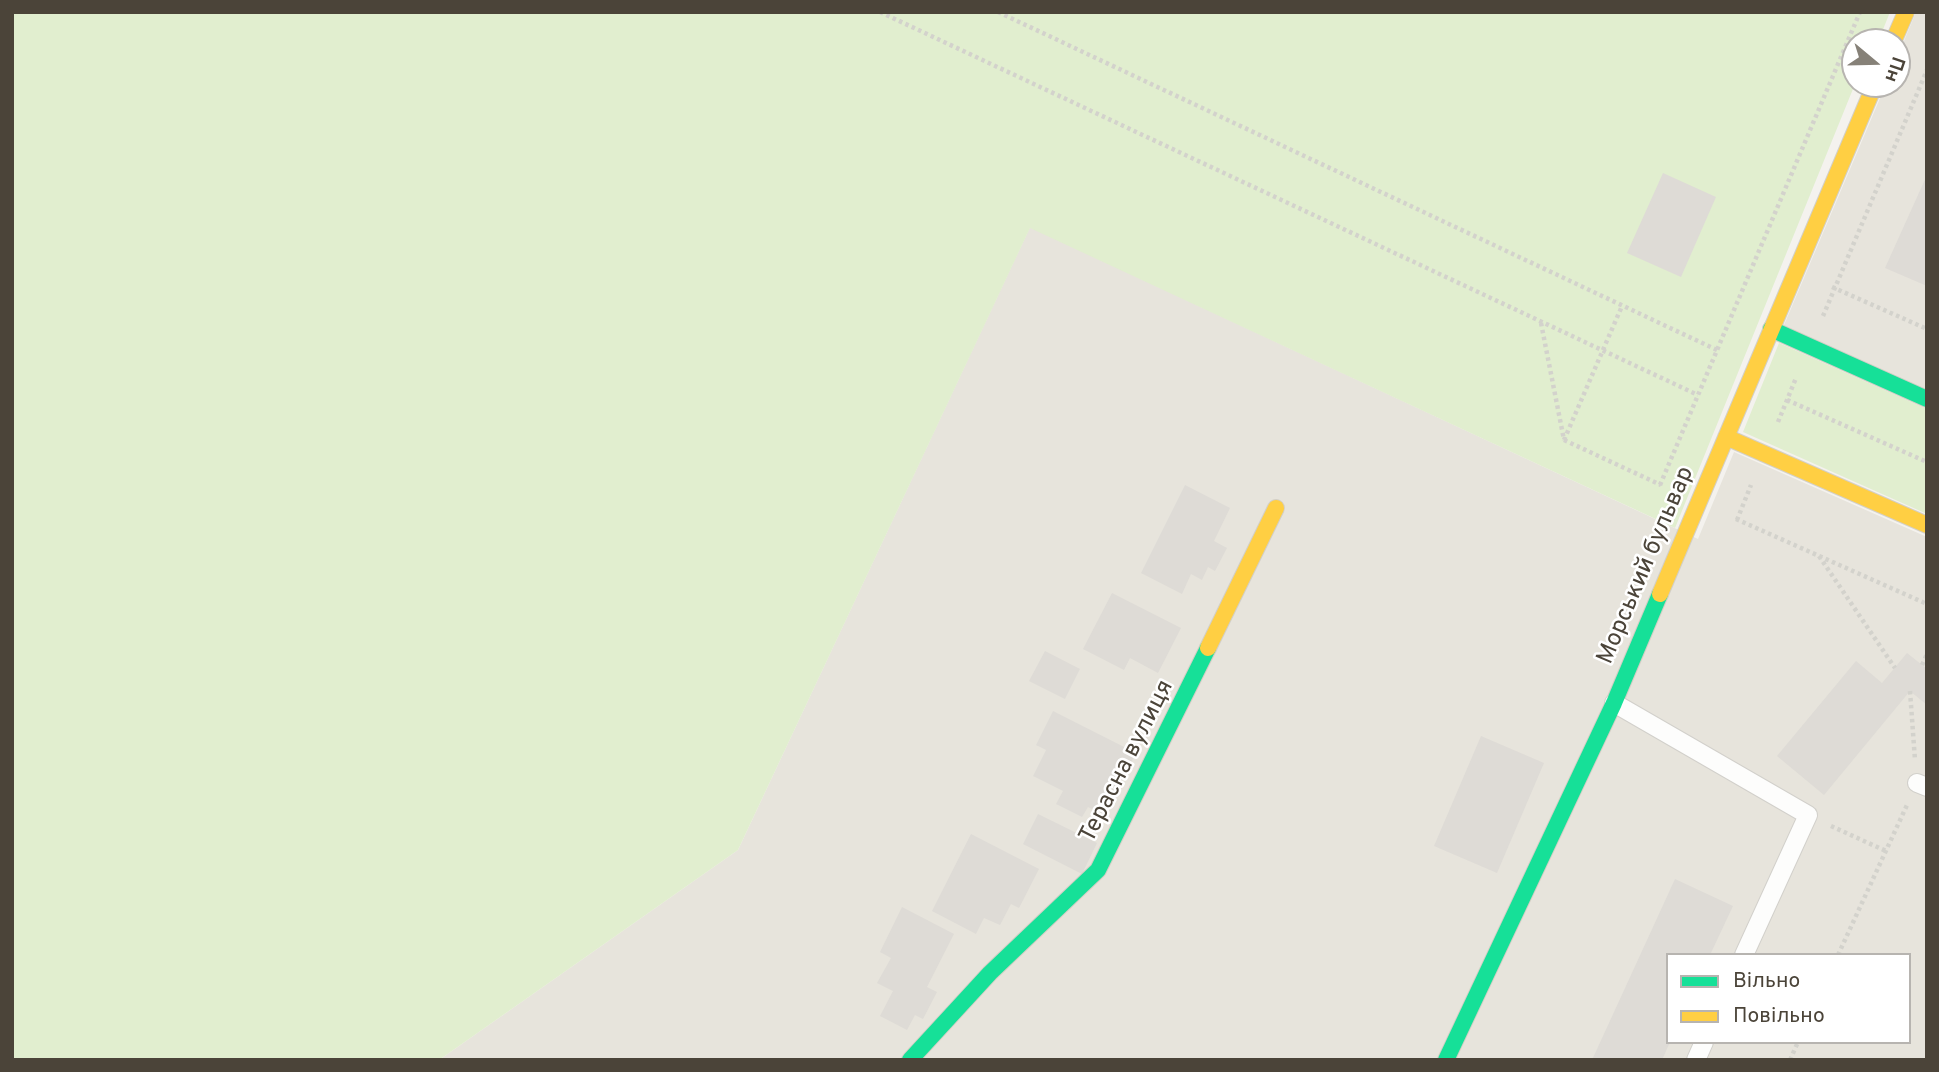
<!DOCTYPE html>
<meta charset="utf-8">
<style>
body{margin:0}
#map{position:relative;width:1939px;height:1072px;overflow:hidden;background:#f4f2ee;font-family:Overpass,sans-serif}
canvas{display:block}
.frame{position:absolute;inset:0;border:14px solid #4b4439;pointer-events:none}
.legend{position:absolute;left:1666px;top:953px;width:245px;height:91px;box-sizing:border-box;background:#fff;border:2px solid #b7b4b0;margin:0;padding:9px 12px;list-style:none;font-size:21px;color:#4b4439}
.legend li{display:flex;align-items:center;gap:14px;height:35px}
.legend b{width:35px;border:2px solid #b7b4b0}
.north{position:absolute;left:1841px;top:28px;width:70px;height:70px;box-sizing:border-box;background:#fff;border:2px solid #b7b4b0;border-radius:50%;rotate:109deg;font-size:19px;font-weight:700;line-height:28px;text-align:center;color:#4b4439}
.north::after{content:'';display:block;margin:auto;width:24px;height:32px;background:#868178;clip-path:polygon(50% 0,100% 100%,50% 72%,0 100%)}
</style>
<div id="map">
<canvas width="1939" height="1072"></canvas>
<div class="frame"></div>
<ul class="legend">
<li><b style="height:9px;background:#16e098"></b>Вільно</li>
<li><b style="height:9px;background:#ffcf43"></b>Повільно</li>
</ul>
<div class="north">Пн</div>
</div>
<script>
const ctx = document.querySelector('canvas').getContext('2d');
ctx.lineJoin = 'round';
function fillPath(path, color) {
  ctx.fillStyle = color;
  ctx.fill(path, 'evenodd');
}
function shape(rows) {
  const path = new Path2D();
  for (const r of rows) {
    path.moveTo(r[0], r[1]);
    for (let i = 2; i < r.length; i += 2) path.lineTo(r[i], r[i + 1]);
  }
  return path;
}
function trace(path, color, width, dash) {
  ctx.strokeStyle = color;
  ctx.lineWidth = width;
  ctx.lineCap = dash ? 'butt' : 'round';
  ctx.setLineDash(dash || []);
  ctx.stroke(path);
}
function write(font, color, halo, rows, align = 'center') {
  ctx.font = font + ' Overpass,sans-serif';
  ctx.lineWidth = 5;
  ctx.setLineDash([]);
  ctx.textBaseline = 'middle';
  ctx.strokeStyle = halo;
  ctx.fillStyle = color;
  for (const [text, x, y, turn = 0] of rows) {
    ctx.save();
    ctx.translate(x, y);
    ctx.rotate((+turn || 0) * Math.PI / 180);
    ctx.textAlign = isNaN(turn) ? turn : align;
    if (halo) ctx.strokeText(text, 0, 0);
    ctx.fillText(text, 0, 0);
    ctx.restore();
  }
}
const residential = shape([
 [1916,12,1927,12,1927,389,1784,325,1886,84,1897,84,1897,58],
 [1030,227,1698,539,1734,452,1927,537,1927,1060,439,1060,738,850],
 [1668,955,1909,955,1909,1042,1668,1042]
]);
const green = shape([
 [12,12,1890,12,1878,42,1855,42,1855,84,1675,528,1030,228,738,850,439,1060,12,1060],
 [1779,343,1927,409,1927,514,1743,432]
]);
const building = shape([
 [1663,173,1716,197,1681,277,1627,253],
 [1927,175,1927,286,1885,268],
 [1185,485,1230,508,1214,541,1227,548,1215,571,1208,567,1202,580,1191,574,1182,594,1141,573],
 [1112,593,1181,628,1158,673,1130,658,1124,670,1083,649],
 [1045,651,1080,669,1065,699,1029,681],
 [1907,653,1927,669,1927,705,1910,691,1824,795,1777,756,1856,661,1882,683],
 [1053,711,1136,753,1104,815,1088,807,1082,817,1056,804,1063,791,1033,776,1046,750,1036,745],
 [1481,736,1544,763,1497,873,1434,846],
 [1038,814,1097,843,1082,874,1023,844],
 [971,834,1039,869,1019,908,1011,904,1000,925,984,918,976,934,932,911],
 [1675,879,1733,906,1710,955,1668,955,1670,1042,1662,1060,1592,1060],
 [902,907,954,934,927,987,937,992,923,1019,915,1015,907,1030,880,1016,893,991,877,983,891,958,880,952]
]);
const path = shape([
 [880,12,1698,395],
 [998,12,1717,350],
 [1832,287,1927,329],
 [1823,316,1927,70],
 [1541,323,1564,440],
 [1787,400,1927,462],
 [1778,422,1796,378],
 [1564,440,1661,485],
 [1564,440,1622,306],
 [1660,485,1860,12],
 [1736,519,1927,604],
 [1737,520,1751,485],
 [1819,556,1895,668],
 [1922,665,1927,654],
 [1910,691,1915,760],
 [1831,826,1886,851],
 [1838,955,1907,805],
 [1790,1060,1798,1042]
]);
const lane = shape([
 [1614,703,1808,815,1744,955],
 [1917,783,1927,787],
 [1696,1060,1704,1042]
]);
const fast = shape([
 [1771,329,1927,399],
 [910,1060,990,973,1098,870,1208,648],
 [1446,1060,1614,703,1660,594]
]);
const slow = shape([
 [1893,42,1906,12],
 [1726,437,1927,525],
 [1660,594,1875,84],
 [1208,648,1276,508]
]);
const streetNames = [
 ["Морський бульвар",1647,566,-67],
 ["Терасна вулиця",1128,762,-63]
];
fillPath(residential, '#e7e4dc');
fillPath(green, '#e1eecf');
fillPath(building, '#dedbd6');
trace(lane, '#d2d0cb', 20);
trace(fast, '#d3cfc5', 18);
trace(slow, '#d3cfc5', 18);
trace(path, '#d3d2cc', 4.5, [3.5, 3.5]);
trace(lane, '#fdfdfc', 18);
trace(fast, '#16e098', 16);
trace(slow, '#ffcf43', 16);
write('24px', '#4b4439', '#fff', streetNames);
</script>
